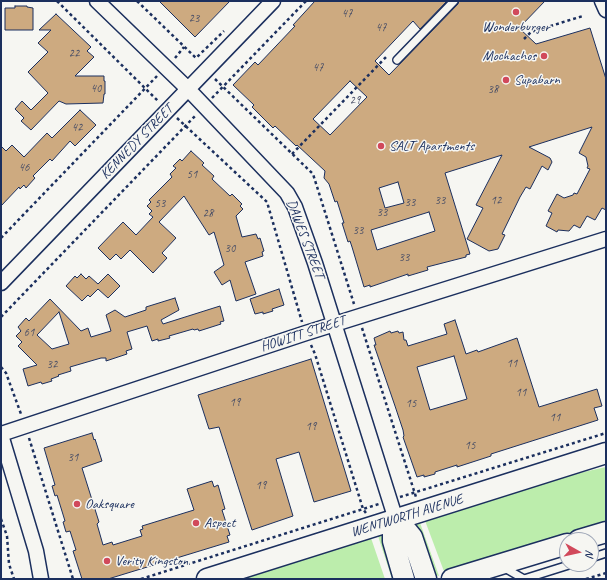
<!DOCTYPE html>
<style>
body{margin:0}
#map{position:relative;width:607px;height:580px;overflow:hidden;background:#f6f6f2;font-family:Caveat,sans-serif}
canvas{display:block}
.frame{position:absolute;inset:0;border:2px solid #1b2f5e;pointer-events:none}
.north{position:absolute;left:559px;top:532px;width:40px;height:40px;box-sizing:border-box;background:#f6f6f2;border:1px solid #9ea6b7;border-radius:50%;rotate:98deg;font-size:11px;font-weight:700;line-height:16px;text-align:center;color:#1b2f5e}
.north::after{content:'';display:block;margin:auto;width:14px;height:18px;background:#d1495b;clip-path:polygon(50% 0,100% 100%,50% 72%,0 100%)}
</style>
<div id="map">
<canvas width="607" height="580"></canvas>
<div class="frame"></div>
<div class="north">N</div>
</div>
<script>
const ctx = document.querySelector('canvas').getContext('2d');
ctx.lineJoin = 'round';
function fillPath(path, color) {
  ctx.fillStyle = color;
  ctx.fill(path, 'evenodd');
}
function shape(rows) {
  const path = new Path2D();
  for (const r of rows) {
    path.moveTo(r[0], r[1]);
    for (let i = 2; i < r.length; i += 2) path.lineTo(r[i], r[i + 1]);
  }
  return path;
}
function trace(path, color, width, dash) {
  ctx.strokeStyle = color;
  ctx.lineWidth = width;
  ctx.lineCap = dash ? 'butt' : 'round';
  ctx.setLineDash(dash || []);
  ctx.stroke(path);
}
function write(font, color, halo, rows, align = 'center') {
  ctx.font = font + ' Caveat,sans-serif';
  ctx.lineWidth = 3;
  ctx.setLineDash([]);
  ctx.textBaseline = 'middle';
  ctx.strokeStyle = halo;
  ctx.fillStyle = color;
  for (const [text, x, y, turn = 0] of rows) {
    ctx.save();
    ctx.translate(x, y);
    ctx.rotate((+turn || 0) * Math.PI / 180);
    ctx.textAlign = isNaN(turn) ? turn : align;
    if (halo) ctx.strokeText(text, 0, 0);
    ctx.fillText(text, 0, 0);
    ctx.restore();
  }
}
const green = shape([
 [606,467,606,524,445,574,424,518,548,480],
 [419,520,439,576,434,575,430,570,416,524],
 [380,535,383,537,397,579,392,579,378,536],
 [368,536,371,538,385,579,231,579]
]);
const building = shape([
 [159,1,230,1,195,37,159,1],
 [315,1,447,1,420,29,413,21,375,61,389,75,458,4,459,1,545,1,519,28,536,44,590,28,606,79,606,210,602,208,595,220,587,216,580,228,574,225,569,231,558,230,557,232,546,226,552,213,548,211,557,194,564,198,573,195,574,193,577,194,590,169,587,168,588,166,586,157,579,153,592,127,529,147,550,158,552,162,548,170,542,166,530,189,526,187,520,197,502,234,505,235,498,249,489,251,467,239,483,208,476,205,502,155,445,173,470,254,466,255,466,257,427,267,428,270,408,276,408,274,370,287,370,285,364,287,352,247,350,241,348,242,342,223,344,223,337,201,335,202,329,184,324,178,325,171,297,145,296,146,275,126,273,128,252,107,254,105,233,85,255,62,258,65,295,26,293,25,315,1],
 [350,81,367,97,330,135,313,119,350,81],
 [398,182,404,203,385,208,379,188,398,182],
 [429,212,435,231,377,250,371,230,429,212],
 [15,6,27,6,27,7,33,8,33,30,5,30,5,8,15,8,15,6],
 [56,14,91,47,87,51,94,57,75,76,104,76,104,81,105,81,105,94,104,94,103,103,66,104,59,101,31,130,21,121,24,118,15,109,22,101,31,110,48,93,28,72,48,52,38,43,51,30,39,30,56,14],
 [80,110,96,125,75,146,70,141,52,161,50,159,33,176,35,178,26,188,24,185,20,189,19,187,1,206,1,146,6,151,12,145,24,157,47,133,52,138,80,110],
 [191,151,204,163,202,165,214,176,212,179,230,196,232,194,242,204,240,206,243,209,236,216,242,237,256,234,258,239,260,238,264,251,262,252,263,256,245,262,256,294,236,301,230,280,222,285,214,272,224,265,214,232,209,235,184,196,159,222,176,238,162,253,167,258,153,273,130,250,121,259,116,254,110,260,98,248,123,222,136,235,153,217,149,214,152,211,147,206,151,202,149,200,172,177,170,174,176,168,173,166,180,159,182,161,191,151],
 [81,274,86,279,89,276,98,284,108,274,120,286,108,298,98,289,90,297,88,295,82,301,66,286,75,276,77,278,81,274],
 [279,289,284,305,272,309,273,311,263,314,263,312,255,314,250,299,279,289],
 [175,298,179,310,161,320,163,324,220,306,224,321,220,322,221,324,199,331,198,329,194,330,193,329,169,336,170,338,158,341,158,339,152,341,147,326,127,332,132,349,126,351,127,354,106,361,106,358,101,358,70,367,71,371,58,375,59,376,51,379,52,381,42,384,41,382,28,386,23,369,37,365,18,346,22,342,16,336,21,331,18,327,26,318,29,321,50,299,81,331,88,328,91,337,111,331,106,315,115,310,125,317,146,310,146,307,175,298],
 [59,312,69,344,52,349,37,335,59,312],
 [455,320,466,354,477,350,478,352,517,338,539,407,597,389,602,406,594,408,598,420,491,454,491,456,457,467,457,465,435,472,435,474,424,477,424,475,417,477,403,437,404,436,403,430,395,406,374,345,376,345,374,338,390,331,391,333,398,331,399,333,403,332,404,340,406,340,408,346,447,334,444,324,455,320],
 [454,356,467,399,430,410,417,367,454,356],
 [311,359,351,491,314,502,299,452,276,459,293,516,252,530,219,427,209,429,198,395,311,359],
 [92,433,94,440,95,439,102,461,82,468,99,522,97,524,103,545,112,542,113,545,142,536,140,530,143,529,142,526,194,510,187,489,212,481,214,487,218,485,225,509,222,510,230,535,227,536,229,542,108,579,82,579,73,551,76,550,70,531,66,532,63,522,65,521,57,495,55,496,52,486,55,485,44,448,92,433]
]);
const path = shape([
 [57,1,159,102],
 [137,1,196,58,224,31],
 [524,39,531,32,583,16],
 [175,58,184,47],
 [215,79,313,174,354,304],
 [212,98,306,1],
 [177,118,267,202,302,322],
 [292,154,388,55],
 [1,238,157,76],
 [1,317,196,115],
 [362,328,416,497],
 [311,345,315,354,363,509,366,513],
 [1,367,6,373,21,414],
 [29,438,73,579],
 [400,497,606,433],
 [1,519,7,536,9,564,14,579],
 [141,579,379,504],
 [586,579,606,573]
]);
const lane = shape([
 [397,60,454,1],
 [591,558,606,553],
 [503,567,524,579,572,564]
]);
const street = shape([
 [97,1,188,89,287,193,295,207,315,263,396,520],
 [602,1,606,10],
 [1,283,273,1],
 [1,434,306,333,606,239],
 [1,435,36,551,41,579]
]);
const secondary = shape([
 [579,540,606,532],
 [207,579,606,453],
 [404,579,393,541,393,532,396,520,403,526,412,537,426,579],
 [452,579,567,544]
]);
const markers = [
 [516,12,4,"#d1495b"],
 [544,56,4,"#d1495b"],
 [506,80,4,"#d1495b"],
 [381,146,4,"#d1495b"],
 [77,504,4,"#d1495b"],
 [196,523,4,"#d1495b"],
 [107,561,4,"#d1495b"]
];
const numberNames = [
 ["47",347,14],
 ["23",194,19],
 ["47",381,28],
 ["22",74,54],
 ["47",318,68],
 ["40",96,89],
 ["38",493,90],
 ["29",355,101],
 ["42",77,128],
 ["46",24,168],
 ["51",192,175],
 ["33",440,201],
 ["12",496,201],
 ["33",410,203],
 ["53",160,204],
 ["33",382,213],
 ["28",208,214],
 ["33",358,231],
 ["30",230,249],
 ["33",404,258],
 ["61",29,333],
 ["11",512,364],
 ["32",52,365],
 ["11",521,393],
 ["19",235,403],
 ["15",411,404],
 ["11",555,418],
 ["19",311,427],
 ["15",470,446],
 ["31",73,458],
 ["19",261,486]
];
const poiNames = [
 ["Wonderburger",516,27,"center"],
 ["Mochachos",536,56,"right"],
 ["Supabarn",514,80],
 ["SALT Apartments",389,146],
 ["Oaksquare",85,504],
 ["Aspect",204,523],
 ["Verity Kingston",115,561]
];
const streetNames = [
 ["KENNEDY STREET",137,142,-46],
 ["DAWES STREET",305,239,69],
 ["HOWITT STREET",303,334,-18],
 ["WENTWORTH AVENUE",407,516,-17]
];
fillPath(green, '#bcedac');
fillPath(building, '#cdaa80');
trace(building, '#1b2f5e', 1);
trace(lane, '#1b2f5e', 10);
trace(street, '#1b2f5e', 17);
trace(secondary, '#1b2f5e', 23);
trace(path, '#1b2f5e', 2.5, [3, 3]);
trace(lane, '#f6f6f2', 7);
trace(street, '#f6f6f2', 14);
trace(secondary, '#f6f6f2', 20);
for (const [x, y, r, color] of markers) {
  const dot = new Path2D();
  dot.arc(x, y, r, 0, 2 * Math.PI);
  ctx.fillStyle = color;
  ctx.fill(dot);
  trace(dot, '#f6f6f2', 1.5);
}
write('12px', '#484e66', null, numberNames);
write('14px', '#1b2f5e', '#f6f6f2', poiNames, 'left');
write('14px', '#1b2f5e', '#f6f6f2', streetNames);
</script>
